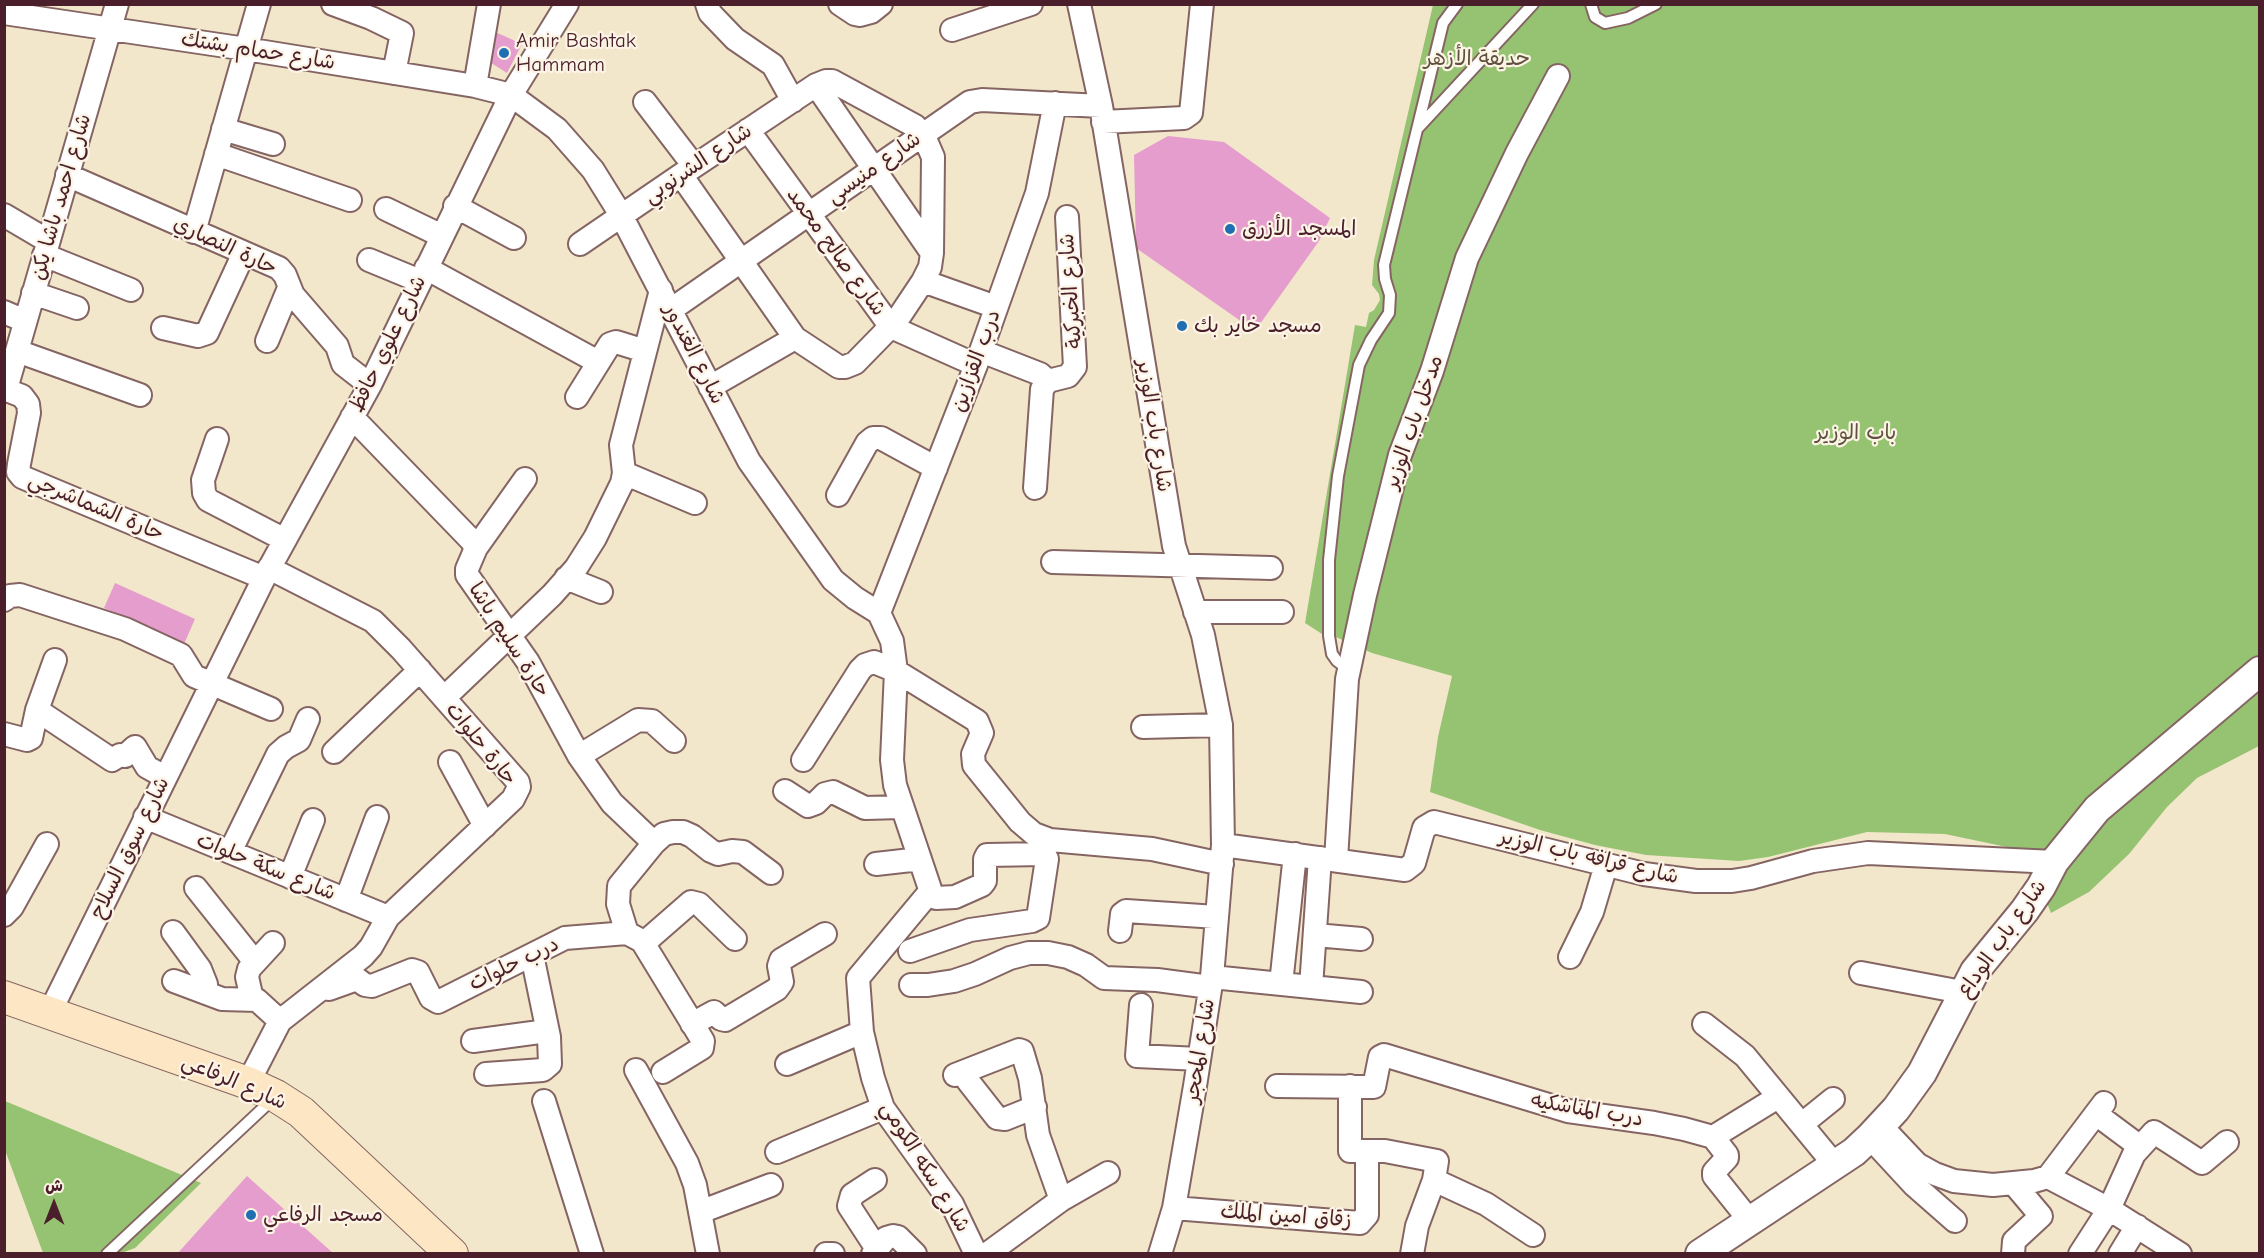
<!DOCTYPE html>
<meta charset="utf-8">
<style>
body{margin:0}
#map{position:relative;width:2264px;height:1258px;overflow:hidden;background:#f3e7cb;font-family:"Comic Neue","Playpen Sans Arabic",sans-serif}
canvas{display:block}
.frame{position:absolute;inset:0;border:6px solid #4a1f2b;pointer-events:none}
.north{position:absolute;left:24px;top:1174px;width:60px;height:60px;-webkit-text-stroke:4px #fcf5e5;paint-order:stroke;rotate:0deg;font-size:16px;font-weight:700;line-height:24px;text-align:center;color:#4a1f2b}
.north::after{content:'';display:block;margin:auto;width:21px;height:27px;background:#4a1f2b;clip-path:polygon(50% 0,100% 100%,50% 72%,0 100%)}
</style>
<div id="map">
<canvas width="2264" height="1258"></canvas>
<div class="frame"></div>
<div class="north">ش</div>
</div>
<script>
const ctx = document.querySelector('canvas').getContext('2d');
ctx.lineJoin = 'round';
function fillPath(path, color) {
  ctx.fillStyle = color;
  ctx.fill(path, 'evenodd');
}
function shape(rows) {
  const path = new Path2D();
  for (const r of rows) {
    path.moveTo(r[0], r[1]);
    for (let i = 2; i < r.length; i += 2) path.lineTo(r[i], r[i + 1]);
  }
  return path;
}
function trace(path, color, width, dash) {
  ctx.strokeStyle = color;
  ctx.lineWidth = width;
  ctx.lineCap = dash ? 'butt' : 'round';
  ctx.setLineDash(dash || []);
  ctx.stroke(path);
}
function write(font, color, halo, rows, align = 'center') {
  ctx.font = font + ' "Comic Neue","Playpen Sans Arabic",sans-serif';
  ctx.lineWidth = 4.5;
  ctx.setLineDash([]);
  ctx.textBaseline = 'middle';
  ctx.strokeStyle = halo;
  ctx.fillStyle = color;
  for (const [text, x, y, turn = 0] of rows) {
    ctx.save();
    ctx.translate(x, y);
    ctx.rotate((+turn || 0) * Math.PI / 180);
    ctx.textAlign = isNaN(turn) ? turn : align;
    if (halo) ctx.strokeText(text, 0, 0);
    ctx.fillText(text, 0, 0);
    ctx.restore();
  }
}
const green = shape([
 [1433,5,2259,5,2259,746,2197,778,2167,807,2129,854,2089,892,2051,913,2026,851,1945,834,1867,832,1768,857,1739,861,1646,855,1595,845,1540,830,1430,792,1438,737,1452,676,1372,653,1336,637,1322,634,1305,623,1355,325,1366,327,1369,313,1374,310,1380,300,1379,294,1372,285,1374,260],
 [5,1101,201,1183,135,1248,121,1253,43,1253,5,1150]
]);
const building = shape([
 [493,31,522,44,507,73,488,61],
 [1168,136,1224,142,1330,218,1319,241,1255,331,1136,248,1134,155],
 [115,583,195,619,184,644,104,608],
 [247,1176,334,1254,177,1254]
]);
const service = shape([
 [1591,4,1595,17,1605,23,1628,18,1656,4],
 [1418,128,1533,4],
 [1349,670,1337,661,1332,654,1329,636,1329,560,1338,476,1359,365,1371,340,1389,313,1390,295,1385,279,1384,265,1443,23,1457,4],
 [107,1254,274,1098]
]);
const minor = shape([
 [333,4,371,18,402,33,394,73],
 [707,4,710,13,735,39,773,65,793,101],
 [840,4,855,14,860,15,871,12,881,4],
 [1079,4,1101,106,1174,546,1203,635,1221,725,1223,845,1212,977,1195,1086,1174,1208,1160,1254],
 [4,13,246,49,475,86,511,95,557,129,593,170,621,215,749,461,833,580,855,598,879,613,892,641,896,671,892,760,895,785,930,889,928,894,858,978,862,1032,873,1078,883,1108,952,1204,976,1254],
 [952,30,1031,4],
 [816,85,932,253],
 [475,86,489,4],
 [645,102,694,166],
 [1103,122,1184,118,1191,113,1202,4],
 [223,129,273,144],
 [748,130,891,327,976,365],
 [216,154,350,200],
 [67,175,279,268,285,275,293,295,337,346,343,364,370,385],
 [455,206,514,238],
 [386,209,442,236],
 [4,215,48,241],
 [194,232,259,4],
 [580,244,681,175,816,85,826,81,832,81,915,126,923,134,933,157,932,253,930,267,923,281,897,320,855,363,845,367,839,367,795,338,681,175],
 [44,255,131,290],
 [369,260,420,281],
 [426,268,598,362],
 [923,281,996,307],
 [33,293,77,308],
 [672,309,970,102,982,100,1101,106],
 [4,312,25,321],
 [163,328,198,336,207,333,244,253],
 [267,341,289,288],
 [17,351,140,395],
 [981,351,1040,374,1048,381],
 [710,387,795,338],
 [4,389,22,396,28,404,29,413,19,464,18,472,22,477,264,578],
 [6,389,117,4],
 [577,397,610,344,616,342,645,351],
 [352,417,471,540,476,548,467,569,467,575,470,579,528,662,579,756,612,803,654,843],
 [217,439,203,480,204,493,208,500,285,540],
 [624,473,695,503],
 [1035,488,1042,389,1048,381,1068,376,1075,367,1067,217],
 [838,495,867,443,873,438,881,438,936,468],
 [476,548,525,479],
 [1053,562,1271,568],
 [566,578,601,592],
 [4,600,10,596,20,595,125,629,181,655,194,676,271,709],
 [1195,612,1282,612],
 [879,613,976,365,1037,193,1055,103],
 [444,698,552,595,576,568,595,538,622,483,624,473,621,445,661,290],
 [37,710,112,760,120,755,125,756,135,747,147,767,165,777],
 [1143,727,1221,725],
 [4,734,27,740,31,738,37,710,55,660],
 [334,752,420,670],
 [579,756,638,720,652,721,674,741],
 [803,760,860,670,865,665,874,662,896,671,977,721,982,733,973,754,974,765,1020,822,1034,834,1050,840,1152,849,1222,864],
 [450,762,485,826],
 [785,791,808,806,816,803,825,794,833,792,865,808,902,807],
 [145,817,388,917],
 [1223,845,1405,870,1414,863,1424,828,1434,822,1644,874,1696,881,1732,881,1751,878,1813,861,1868,853,2054,862],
 [230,852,278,754,286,747,299,740,308,719],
 [1336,860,1347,679,1365,595,1400,455,1432,371,1467,258,1517,153,1558,76],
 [876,864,920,859],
 [290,877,313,820],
 [196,888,255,962],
 [346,900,377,817],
 [4,915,12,907,47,844],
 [1120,931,1122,914,1126,911,1217,917],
 [173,932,200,969,206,984,206,993],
 [627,933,618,904,619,886,654,843,664,834,673,832,683,832,692,836,711,851,718,854,732,851,743,852,771,873],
 [1315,935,1361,939],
 [644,943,691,902,699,904,735,939],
 [910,951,970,930,1032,921,1038,918,1047,859,1044,854,987,855,985,859,985,881,982,885,955,897,936,898,928,894],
 [1570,957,1592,912,1606,865],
 [1861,973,1962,992],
 [1212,977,1361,992],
 [174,981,222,999,257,1000,280,1021],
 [1281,984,1295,854],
 [911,985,928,985,954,981,975,974,1010,958,1029,953,1048,953,1068,957,1086,965,1104,978,1157,980,1210,987],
 [1311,987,1320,858],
 [329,989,357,979,365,985,372,986,412,970,418,972,431,998,438,1002,565,938,627,933,642,941,703,1041,702,1048,663,1072],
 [252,999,247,977,249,969,273,943],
 [1141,1005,1137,1056,1199,1059],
 [50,1012,264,578,370,385,511,95,567,4],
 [692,1024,714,1012,721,1019,725,1020,777,989,782,982,779,966,781,960,825,934],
 [1704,1024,1745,1056,1834,1164],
 [473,1041,547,1031],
 [787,1064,862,1032],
 [636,1070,687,1163,695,1185,708,1254],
 [486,1074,543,1070,550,1064,549,1037,532,955],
 [955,1075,1019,1050,1022,1051,1030,1078,1038,1135,1061,1200],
 [968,1081,997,1118,1005,1119,1035,1107],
 [248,1083,280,1021,363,956,371,947,388,917,513,799,519,787,518,782,401,649,373,621,269,568],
 [1277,1086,1374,1087,1380,1057,1384,1055,1568,1111,1654,1123,1684,1129,1713,1137,1727,1155,1727,1158,1714,1172,1714,1176,1750,1221],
 [1350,1086,1350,1151,1385,1151,1437,1161,1434,1180,1417,1226,1412,1254],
 [544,1101,592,1254],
 [2096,1114,2139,1146],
 [1802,1124,1833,1099],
 [1881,1126,1917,1164,1935,1174,1954,1181,1993,1185,2034,1181,2048,1177,2109,1209,2180,1254],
 [1713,1137,1778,1097],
 [1877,1145,1914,1185,1955,1221],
 [777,1152,883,1108],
 [2048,1177,2104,1103],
 [875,1180,852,1195,849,1206,877,1249],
 [1434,1180,1486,1204,1533,1235],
 [1174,1208,1360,1223,1367,1215,1367,1151],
 [700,1212,771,1185],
 [826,1254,833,1254],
 [873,1254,886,1238,893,1236,898,1237,915,1254],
 [987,1254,1061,1200,1108,1173],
 [2013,1254,2014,1241,2041,1216,2014,1184],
 [2080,1254,2109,1209,2134,1154,2154,1132,2202,1163,2227,1142],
 [2120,1254,2137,1226]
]);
const tertiary = shape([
 [1700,1254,1854,1152,1870,1137,1896,1109,1922,1073,1975,971,2025,910,2041,887,2054,862,2097,809,2260,671]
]);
const secondary = shape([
 [4,997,248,1083,276,1096,301,1112,452,1254]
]);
const markers = [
 [504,53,6,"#1f6fb2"],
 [1230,229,6,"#1f6fb2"],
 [1182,326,6,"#1f6fb2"],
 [251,1215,6,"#1f6fb2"]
];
const poiNames = [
 ["Amir Bashtak",516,41],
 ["Hammam",516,65],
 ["المسجد الأزرق",1242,229],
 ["مسجد خاير بك",1194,326],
 ["مسجد الرفاعي",263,1215]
];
const streetNames = [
 ["شارع حمام بشتك",258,51,9],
 ["شارع الشرنوبي",698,164,-34],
 ["شارع منيسي",874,168,-35],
 ["شارع احمد باشا يكن",61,197,-74],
 ["حارة النصاري",225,246,25],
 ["شارع صالح محمد",836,252,54],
 ["شارع الخبركية",1071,291,-94],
 ["شارع علوي حافظ",388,344,-64],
 ["شارع الغندور",694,354,63],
 ["درب القزازين",976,361,-70],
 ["مدخل باب الوزير",1414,422,-71],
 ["شارع باب الوزير",1154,426,81],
 ["حارة الشماشرجي",96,507,23],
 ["حارة سليم باشا",509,640,57],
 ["حارة حلوات",481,744,51],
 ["شارع سوق السلاح",130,848,-64],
 ["شارع قرافه باب الوزير",1589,857,13],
 ["شارع سكة حلوات",266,867,22],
 ["شارع باب الوداع",2002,939,-55],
 ["درب حلوات",514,964,-26],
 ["شارع المحجر",1200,1051,-81],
 ["شارع الرفاعي",234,1082,23],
 ["درب المناشكيه",1587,1110,10],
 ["شارع سكه الكومي",925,1167,58],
 ["زقاق امين الملك",1286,1216,4]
];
const parkNames = [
 ["حديقة الأزهر",1477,59],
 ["باب الوزير",1856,433]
];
fillPath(green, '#95c371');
fillPath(building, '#e59dcd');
trace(service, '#856563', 14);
trace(minor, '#856563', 26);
trace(tertiary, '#856563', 32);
trace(secondary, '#856563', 34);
trace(service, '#fff', 10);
trace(minor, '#fff', 22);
trace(tertiary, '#fff', 28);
trace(secondary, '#fce6c4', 32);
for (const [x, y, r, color] of markers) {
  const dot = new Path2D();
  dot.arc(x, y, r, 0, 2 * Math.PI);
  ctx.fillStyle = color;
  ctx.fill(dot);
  trace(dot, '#fcf5e5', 2);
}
write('21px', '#4a1f2b', '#fcf5e5', poiNames, 'left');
write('21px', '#4a1f2b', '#fcf5e5', streetNames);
write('21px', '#605040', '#fcf5e5', parkNames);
</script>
